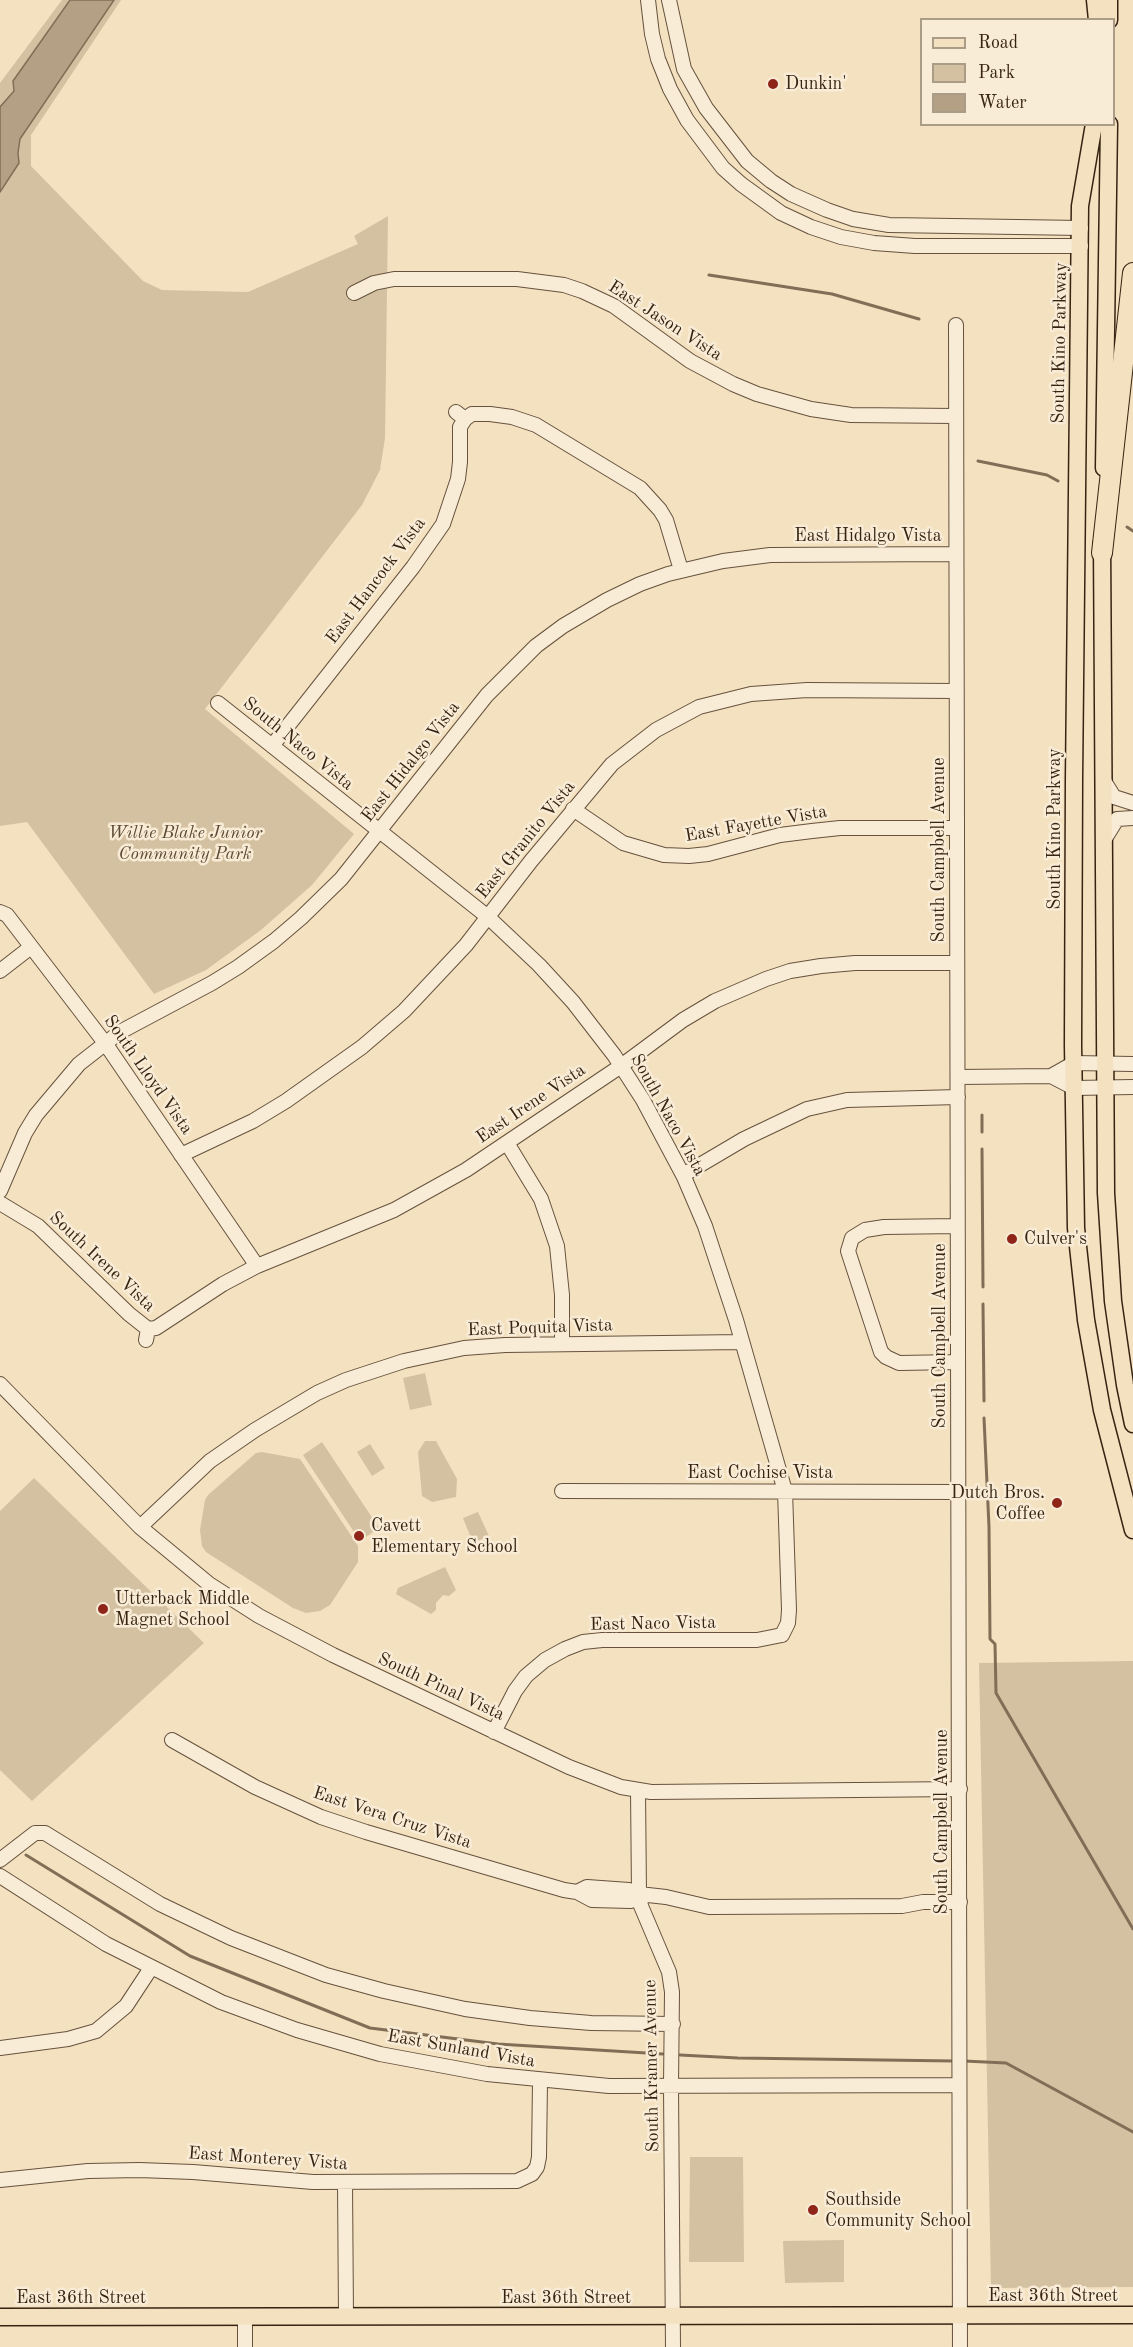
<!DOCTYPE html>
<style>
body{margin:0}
#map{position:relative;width:1133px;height:2347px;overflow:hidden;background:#f4e1c0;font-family:"Old Standard TT",serif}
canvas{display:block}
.legend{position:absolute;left:920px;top:18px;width:195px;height:108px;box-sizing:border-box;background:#f8ecd6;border:2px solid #ab9c87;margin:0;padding:8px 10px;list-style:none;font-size:18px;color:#372311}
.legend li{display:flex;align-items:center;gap:12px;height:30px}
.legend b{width:30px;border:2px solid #ab9c87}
</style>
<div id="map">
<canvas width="1133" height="2347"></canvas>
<ul class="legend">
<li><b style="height:8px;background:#f4e1c0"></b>Road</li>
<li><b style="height:16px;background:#d4c1a2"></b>Park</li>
<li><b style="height:16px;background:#b4a084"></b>Water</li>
</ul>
</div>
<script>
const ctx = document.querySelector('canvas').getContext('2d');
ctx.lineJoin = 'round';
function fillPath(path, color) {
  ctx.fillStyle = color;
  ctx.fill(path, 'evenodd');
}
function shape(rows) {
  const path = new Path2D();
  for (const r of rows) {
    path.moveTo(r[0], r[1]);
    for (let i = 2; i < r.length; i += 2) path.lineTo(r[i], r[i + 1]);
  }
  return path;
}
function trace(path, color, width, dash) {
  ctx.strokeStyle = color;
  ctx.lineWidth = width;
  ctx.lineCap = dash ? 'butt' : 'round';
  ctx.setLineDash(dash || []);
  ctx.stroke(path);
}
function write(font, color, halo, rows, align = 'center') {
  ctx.font = font + ' "Old Standard TT",serif';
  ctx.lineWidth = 5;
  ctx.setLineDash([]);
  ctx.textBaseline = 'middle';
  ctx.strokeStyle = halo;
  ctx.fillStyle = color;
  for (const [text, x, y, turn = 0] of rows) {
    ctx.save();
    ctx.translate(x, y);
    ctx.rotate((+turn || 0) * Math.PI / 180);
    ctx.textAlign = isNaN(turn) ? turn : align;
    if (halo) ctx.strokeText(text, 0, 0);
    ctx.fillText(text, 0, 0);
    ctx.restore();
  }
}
const green = shape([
 [62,0,121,0,31,135,31,166,143,281,162,290,248,292,358,244,354,236,388,216,385,438,380,470,362,505,205,709,354,834,312,885,261,930,206,970,154,994,27,822,0,826,0,83],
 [425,1373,432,1405,410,1410,403,1378],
 [425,1441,436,1441,457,1479,456,1497,432,1502,422,1496,418,1452],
 [322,1442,379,1528,360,1541,303,1455],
 [370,1444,385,1468,372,1476,357,1452],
 [262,1452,300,1459,358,1546,358,1562,330,1605,320,1611,306,1613,293,1608,206,1552,202,1546,200,1530,205,1500,208,1495,256,1453],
 [34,1478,204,1643,32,1801,0,1770,0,1511],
 [478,1512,489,1536,473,1543,463,1518],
 [445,1567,456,1590,449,1596,443,1595,436,1603,436,1610,431,1614,396,1594,398,1588],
 [1133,1661,1133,2287,991,2288,979,1663],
 [690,2157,743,2157,744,2262,689,2262],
 [844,2240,844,2282,785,2283,783,2241]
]);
const water = shape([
 [70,0,114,0,20,139,18,153,19,163,0,192,0,107,14,91,13,81,70,0]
]);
const stream = shape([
 [709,275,832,294,919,319],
 [978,461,1047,475,1058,481],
 [1127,527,1133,531],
 [982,1115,982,1132],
 [982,1149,983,1287],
 [983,1304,984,1401],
 [984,1418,989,1527,990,1639,995,1644,996,1693,1133,1929],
 [26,1855,190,1956,370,2028,498,2044,663,2054],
 [680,2055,738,2058,954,2061],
 [964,2061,1006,2063,1133,2132]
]);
const minor = shape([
 [648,0,652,34,658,59,670,89,687,120,723,168,741,184,781,213,811,227,841,237,874,243,915,246,1081,246],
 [669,0,684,69,706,108,747,161,771,181,791,194,827,210,853,219,889,225,1081,228],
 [354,293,374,283,394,279,517,279,564,285,582,291,614,306,690,361,733,384,757,394,811,409,851,415,956,416],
 [956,325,960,2347],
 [465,419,472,414,490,414,512,417,536,425,640,488,660,510,666,520,681,570],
 [218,703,488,917,539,965,573,1002,614,1055,643,1100,684,1177,705,1226,736,1320,785,1491,789,1610,788,1623,782,1635],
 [272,746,413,567,443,524,458,479,460,462,460,427,465,419,456,412],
 [1104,781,1114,797,1133,803],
 [573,809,623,843,664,855,689,856,708,854,780,835,812,831,840,828,957,828],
 [1104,840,1117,819,1133,818],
 [0,912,7,915,105,1043,257,1266],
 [0,971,31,947],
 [1051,1076,1074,1088,1133,1087],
 [958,1077,1051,1076,1074,1063,1133,1064],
 [507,1143,541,1199,557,1246,562,1295,562,1344],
 [181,1155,253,1121,286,1101,362,1047,404,1011,466,945,531,861,612,764,656,730,699,707,751,694,807,690,956,691],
 [683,1175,744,1139,807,1109,847,1100,958,1097],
 [0,1191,25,1133,36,1115,79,1064,120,1032,212,983,238,967,274,941,301,918,341,879,487,695,536,646,563,626,607,600,640,584,668,574,723,561,770,555,955,554],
 [0,1203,38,1226,129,1314,148,1329],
 [146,1340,148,1329,156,1328,223,1284,257,1266,394,1210,466,1170,621,1066,683,1020,715,1001,766,979,790,971,821,966,855,963,957,963],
 [957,1362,899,1363,886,1357,881,1352,848,1251,852,1238,865,1230,884,1227,957,1226],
 [0,1384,140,1527,209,1584,259,1616,333,1655,569,1767,621,1787,651,1792,960,1789],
 [562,1491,958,1492],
 [140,1527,210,1461,255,1430,317,1393,346,1380,404,1361,464,1348,505,1345,742,1342],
 [494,1732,515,1691,526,1676,545,1660,565,1649,583,1642,602,1640,757,1640,782,1635],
 [172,1740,255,1787,321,1817,366,1832,564,1890,577,1892,592,1900,631,1901,639,1894,629,1890,587,1887,577,1892],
 [638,1790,639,1894,641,1906,669,1972,672,1992,671,2086,673,2347],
 [0,1860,35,1833,45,1833,160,1904,231,1938,326,1975,384,1991,465,2009,530,2018,591,2023,673,2024],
 [0,1876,106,1944,221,2002,297,2030,380,2054,487,2074,609,2086,959,2085],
 [639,1894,666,1897,709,1907,902,1906,923,1902,960,1902],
 [0,2048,68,2039,96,2031,126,2006,151,1968],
 [0,2180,88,2171,139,2170,193,2172,313,2182,517,2181,532,2174,537,2167,539,2157,540,2081],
 [345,2183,346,2317],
 [245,2318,245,2347]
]);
const major = shape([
 [1095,0,1097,20],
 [1109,0,1109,20],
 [1094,124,1080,206,1074,779,1073,1045,1076,1228,1086,1320,1102,1410,1133,1530],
 [1104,468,1109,124],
 [1102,542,1106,1193,1113,1301,1125,1385,1133,1424],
 [0,2317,1133,2315]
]);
const highway = shape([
 [1102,553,1133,273]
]);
const markers = [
 [773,84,6,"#8f2418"],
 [1012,1239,6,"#8f2418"],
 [1057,1503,6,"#8f2418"],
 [359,1536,6,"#8f2418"],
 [103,1609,6,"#8f2418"],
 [813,2210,6,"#8f2418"]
];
const poiNames = [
 ["Dunkin'",785,84],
 ["Culver's",1024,1239],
 ["Dutch Bros.",1045,1493,"right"],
 ["Coffee",1045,1514,"right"],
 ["Cavett",371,1526],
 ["Elementary School",371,1547],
 ["Utterback Middle",115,1599],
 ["Magnet School",115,1620],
 ["Southside",825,2200],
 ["Community School",825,2221]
];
const streetNames = [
 ["East Jason Vista",665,321,33],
 ["South Kino Parkway",1060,343,-89],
 ["East Hidalgo Vista",868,536],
 ["East Hancock Vista",376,581,-53],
 ["South Naco Vista",298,744,39],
 ["East Hidalgo Vista",411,762,-52],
 ["East Fayette Vista",756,824,-10],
 ["South Kino Parkway",1055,829,-90],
 ["East Granito Vista",526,840,-51],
 ["South Campbell Avenue",939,850,-90],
 ["South Lloyd Vista",148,1075,55],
 ["East Irene Vista",531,1104,-34],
 ["South Naco Vista",668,1115,61],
 ["South Irene Vista",102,1262,43],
 ["East Poquita Vista",540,1328,-2],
 ["South Campbell Avenue",940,1336,-90],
 ["East Cochise Vista",760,1473],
 ["East Naco Vista",653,1624,-1],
 ["South Pinal Vista",441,1687,25],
 ["East Vera Cruz Vista",392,1818,18],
 ["South Campbell Avenue",942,1822,-90],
 ["East Sunland Vista",461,2049,10],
 ["South Kramer Avenue",652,2066,-91],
 ["East Monterey Vista",268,2159,4],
 ["East 36th Street",1053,2296],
 ["East 36th Street",81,2298],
 ["East 36th Street",566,2298]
];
const parkNames = [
 ["Willie Blake Junior",185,833],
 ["Community Park",185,854]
];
fillPath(green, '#d4c1a2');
fillPath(water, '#b4a084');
trace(water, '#826e56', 1.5);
trace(stream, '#826e56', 3);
trace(minor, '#66523d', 16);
trace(major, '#372311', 19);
trace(highway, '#372311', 22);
trace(minor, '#f8ecd6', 14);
trace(major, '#f4e1c0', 16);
trace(highway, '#f4e1c0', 20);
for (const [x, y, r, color] of markers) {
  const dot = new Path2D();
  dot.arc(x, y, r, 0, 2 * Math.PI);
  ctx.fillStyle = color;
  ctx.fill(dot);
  trace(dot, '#f8ecd6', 2);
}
write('18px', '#372311', '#f8ecd6', poiNames, 'left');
write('18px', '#372311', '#f8ecd6', streetNames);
write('italic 18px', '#5e4a35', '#f8ecd6', parkNames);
</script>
